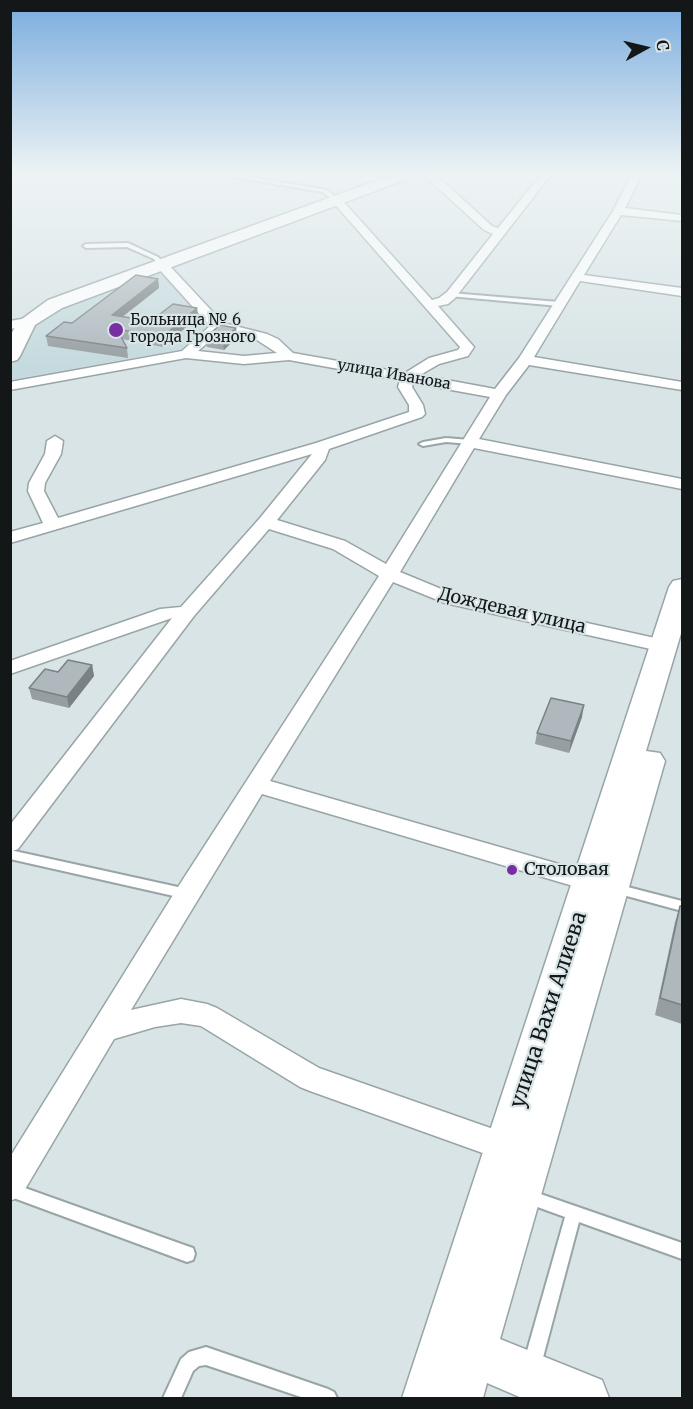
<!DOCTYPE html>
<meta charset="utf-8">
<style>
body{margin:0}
#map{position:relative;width:693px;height:1409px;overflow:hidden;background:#d8e4e6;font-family:Merriweather,serif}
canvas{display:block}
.frame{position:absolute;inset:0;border:12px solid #131718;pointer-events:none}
.north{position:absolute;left:615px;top:18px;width:60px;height:60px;-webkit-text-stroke:4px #d8e4e6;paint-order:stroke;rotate:82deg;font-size:16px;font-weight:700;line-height:24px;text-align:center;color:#131718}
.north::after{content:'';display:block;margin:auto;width:21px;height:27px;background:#131718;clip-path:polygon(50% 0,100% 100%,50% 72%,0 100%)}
</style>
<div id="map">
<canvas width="693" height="1409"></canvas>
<div class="frame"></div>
<div class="north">С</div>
</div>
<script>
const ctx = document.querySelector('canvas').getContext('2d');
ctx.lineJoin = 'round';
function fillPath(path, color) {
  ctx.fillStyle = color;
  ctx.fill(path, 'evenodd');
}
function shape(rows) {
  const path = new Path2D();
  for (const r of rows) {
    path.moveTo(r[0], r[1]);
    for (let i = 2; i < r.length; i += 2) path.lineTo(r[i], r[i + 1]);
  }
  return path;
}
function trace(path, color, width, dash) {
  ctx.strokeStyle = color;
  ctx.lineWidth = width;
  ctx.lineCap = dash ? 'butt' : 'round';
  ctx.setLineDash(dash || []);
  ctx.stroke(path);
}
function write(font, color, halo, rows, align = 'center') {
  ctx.font = font + ' Merriweather,serif';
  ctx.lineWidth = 4.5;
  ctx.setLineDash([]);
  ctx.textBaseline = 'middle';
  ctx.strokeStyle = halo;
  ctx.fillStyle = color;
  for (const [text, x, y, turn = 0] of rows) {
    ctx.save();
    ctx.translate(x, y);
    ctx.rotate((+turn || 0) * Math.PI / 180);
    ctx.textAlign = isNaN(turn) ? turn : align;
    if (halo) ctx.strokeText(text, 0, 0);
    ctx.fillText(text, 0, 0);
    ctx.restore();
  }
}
const built = shape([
 [162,270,210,325,182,349,11,380,11,368,25,335,38,316]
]);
const lane = shape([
 [234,174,327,190,340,201,335,202,323,192,232,177,234,174],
 [128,243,158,257,165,265,160,266,154,259,127,247,86,248,83,246,86,244,128,243],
 [451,293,559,302,562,304,559,306,449,296,449,294,451,293],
 [446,438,470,440,474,442,470,444,446,442,423,446,419,444,423,442,446,438],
 [10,850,187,889,191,891,193,894,191,897,187,899,10,859,10,850],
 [616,884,682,901,682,911,612,892,610,889,612,886,616,884],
 [11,1183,187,1246,193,1248,195,1254,193,1260,187,1262,11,1197,11,1183],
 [526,1189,682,1243,682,1259,579,1222,541,1365,538,1371,532,1374,526,1371,523,1365,565,1217,521,1201,518,1196,521,1191,526,1189],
 [206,1347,328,1389,334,1392,337,1398,304,1398,206,1365,199,1366,193,1371,181,1398,163,1398,181,1359,189,1352,206,1347]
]);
const street = shape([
 [417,172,435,174,492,226,498,228,543,172,553,172,455,298,448,304,438,306,474,347,468,356,439,364,420,375,495,389,519,358,613,211,633,172,643,172,625,208,682,215,682,221,621,215,584,275,682,288,682,296,580,281,534,357,682,382,682,390,529,365,506,395,479,439,682,479,682,489,474,448,400,572,451,593,664,640,671,642,674,646,671,650,664,652,445,603,393,582,270,781,590,873,599,875,602,882,599,889,590,891,262,794,131,1010,181,999,207,1004,217,1008,319,1068,516,1137,520,1147,516,1157,505,1161,310,1091,300,1087,201,1026,181,1023,155,1027,114,1039,21,1196,10,1201,10,1157,178,887,379,576,333,549,269,529,194,616,18,849,10,852,10,825,172,618,10,674,10,661,160,609,181,607,260,518,312,454,10,543,10,532,43,523,28,491,29,483,45,454,47,441,55,436,63,441,61,454,45,483,44,491,58,518,316,443,409,412,409,405,398,387,400,380,289,360,244,364,186,358,10,390,10,382,182,351,210,326,158,268,158,262,162,261,166,262,223,323,267,334,278,339,293,353,405,373,429,358,458,350,460,347,332,201,333,199,341,199,432,300,439,298,447,292,493,234,484,230,427,178,417,172],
 [221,331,257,340,277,353,244,356,198,351,221,331],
 [413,383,490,397,386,564,345,541,277,520,325,460,329,449,422,417,425,414,423,405,412,387,413,383],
 [27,318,32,319,34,322,32,325,10,329,10,321,27,318]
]);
const secondary = shape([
 [400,172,420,172,418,175,62,308,35,325,20,356,17,360,10,362,10,336,18,322,48,300,400,172],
 [682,579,682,630,646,751,660,753,665,761,500,1339,602,1380,609,1398,522,1398,487,1383,483,1398,402,1398,669,587,673,581,682,579]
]);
const wall = shape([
 [158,279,159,288,122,317,151,321,197,308,198,317,163,347,122,339,127,348,128,358,48,346,46,336],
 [236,328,237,337,224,350,207,347,206,337],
 [92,665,94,676,69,708,32,699,29,688,58,672],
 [582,717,569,753,535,744,537,733],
 [680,906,682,906,682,1024,655,1015,675,922]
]);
const shadedWall = shape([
 [158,279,159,288,113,324,112,315],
 [197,308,198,317,163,347,162,337],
 [236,328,237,337,224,350,223,340],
 [92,665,94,676,69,708,67,697],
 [584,705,582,717,569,753,571,741]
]);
const building = shape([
 [136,275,158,279,112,315,151,321,173,304,197,308,162,337,117,329,127,348,46,336,64,322,72,323,136,275],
 [220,325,236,328,223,340,206,337,220,325],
 [68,660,92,665,67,697,29,688,45,669,58,672,68,660],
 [551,698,584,705,571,741,537,733,551,698],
 [680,906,682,906,682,1005,660,998,680,906]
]);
const markers = [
 [116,330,8,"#782fa2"],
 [512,870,6,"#782fa2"]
];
const farPoinames = [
 ["Больница № 6",130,321],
 ["города Грозного",130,338]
];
const farStreetnames = [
 ["улица Иванова",394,375,10]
];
const streetNames = [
 ["Дождевая улица",512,611,13]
];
const poiNames = [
 ["Столовая",524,870]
];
const nearStreetnames = [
 ["улица Вахи Алиева",549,1010,-72]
];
fillPath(built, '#c5dade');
trace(lane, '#99a4a6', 4);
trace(street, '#99a4a6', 3);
trace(secondary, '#99a4a6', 3);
fillPath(lane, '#fff');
fillPath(street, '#fff');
fillPath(secondary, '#fff');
fillPath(wall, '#969ea3');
fillPath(shadedWall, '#7a8184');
fillPath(building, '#aeb8bd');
trace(building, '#7a8184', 1.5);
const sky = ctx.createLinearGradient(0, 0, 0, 369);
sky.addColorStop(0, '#7aacde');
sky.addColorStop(0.47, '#edf3f4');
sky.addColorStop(1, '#edf3f400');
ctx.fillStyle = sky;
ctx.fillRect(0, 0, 693, 369);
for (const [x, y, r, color] of markers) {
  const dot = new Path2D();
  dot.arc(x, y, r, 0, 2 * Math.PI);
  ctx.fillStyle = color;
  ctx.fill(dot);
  trace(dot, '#d8e4e6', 2);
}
write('15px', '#131718', '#d8e4e6', farPoinames, 'left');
write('15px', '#131718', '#d8e4e6', farStreetnames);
write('18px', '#131718', '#d8e4e6', streetNames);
write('18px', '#131718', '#d8e4e6', poiNames, 'left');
write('21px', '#131718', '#d8e4e6', nearStreetnames);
</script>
